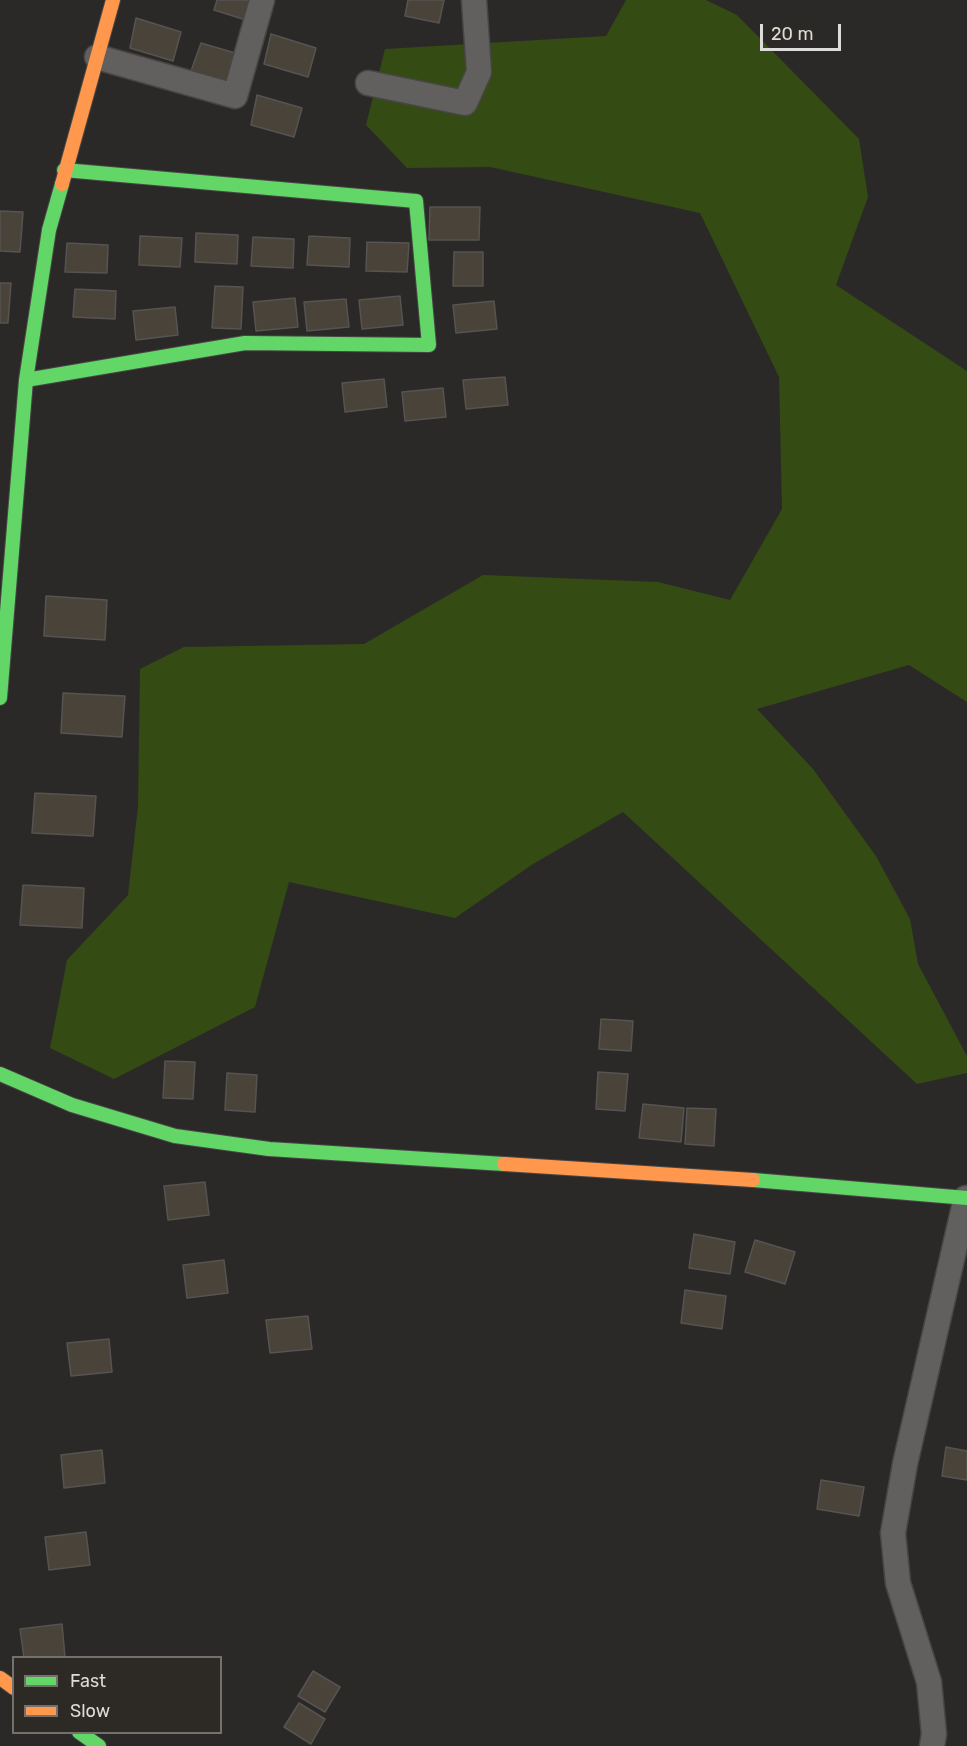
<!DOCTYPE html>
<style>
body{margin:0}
#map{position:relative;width:967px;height:1746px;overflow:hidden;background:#2b2927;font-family:Rubik,sans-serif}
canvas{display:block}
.legend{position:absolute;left:12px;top:1656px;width:210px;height:78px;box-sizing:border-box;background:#2d2a25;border:2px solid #74716d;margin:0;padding:8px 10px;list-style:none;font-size:18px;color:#dedcd9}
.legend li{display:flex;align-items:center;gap:12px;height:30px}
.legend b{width:30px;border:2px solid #74716d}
.scale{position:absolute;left:760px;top:24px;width:81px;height:27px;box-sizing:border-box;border:3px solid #dedcd9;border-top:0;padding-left:8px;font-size:18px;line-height:21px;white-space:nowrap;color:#dedcd9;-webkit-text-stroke:4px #2d2a25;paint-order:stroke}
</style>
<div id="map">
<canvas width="967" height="1746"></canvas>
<ul class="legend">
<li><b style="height:8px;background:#63d668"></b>Fast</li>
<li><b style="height:8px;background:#ff974d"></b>Slow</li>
</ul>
<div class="scale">20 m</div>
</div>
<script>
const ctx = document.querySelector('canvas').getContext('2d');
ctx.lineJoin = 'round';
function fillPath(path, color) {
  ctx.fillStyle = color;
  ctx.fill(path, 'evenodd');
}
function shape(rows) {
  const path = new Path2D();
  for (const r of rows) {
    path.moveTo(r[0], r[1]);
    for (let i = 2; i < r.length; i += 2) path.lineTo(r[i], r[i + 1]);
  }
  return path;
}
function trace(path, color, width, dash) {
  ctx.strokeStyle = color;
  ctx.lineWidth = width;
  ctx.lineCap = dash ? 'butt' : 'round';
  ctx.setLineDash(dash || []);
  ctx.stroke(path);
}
const green = shape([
 [626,0,706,0,737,15,859,139,868,197,836,285,967,371,967,702,909,665,757,709,813,769,876,856,910,919,918,964,967,1056,967,1073,917,1084,623,812,533,864,455,918,289,882,255,1007,114,1079,50,1048,67,960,128,895,138,806,140,669,184,647,364,644,483,575,658,582,730,600,782,509,779,377,700,213,490,167,407,168,366,125,385,49,606,36]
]);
const building = shape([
 [217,0,255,0,249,21,214,10,217,0],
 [408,0,444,0,439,23,405,16,408,0],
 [136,18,181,32,173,61,130,48,136,18],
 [271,34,316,48,308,77,264,64,271,34],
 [201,43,235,53,226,82,191,71,201,43],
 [257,95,302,108,294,137,251,125,257,95],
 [430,207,480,207,479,240,429,240,430,207],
 [0,211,23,212,20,252,0,251,0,211],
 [196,233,238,235,237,264,195,262,196,233],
 [140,236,182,238,180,267,139,265,140,236],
 [309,236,350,238,349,267,307,265,309,236],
 [253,237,294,239,293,268,251,266,253,237],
 [367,242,409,243,407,272,366,271,367,242],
 [67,243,108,245,107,273,65,272,67,243],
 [454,252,483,252,483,286,453,286,454,252],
 [0,283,11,283,8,323,0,323,0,283],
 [215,286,243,287,241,329,212,328,215,286],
 [75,289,116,291,115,319,73,317,75,289],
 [400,296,403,325,362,329,359,300,400,296],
 [295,298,298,327,256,331,253,302,295,298],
 [346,299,349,327,307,331,304,302,346,299],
 [494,301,497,329,456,333,453,305,494,301],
 [175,307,178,335,136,340,133,311,175,307],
 [505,377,508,405,466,409,463,380,505,377],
 [384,379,387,407,345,412,342,383,384,379],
 [443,388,446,417,405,421,402,392,443,388],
 [46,596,107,600,105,640,44,636,46,596],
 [63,693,125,696,122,737,61,733,63,693],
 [35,793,96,796,93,836,32,833,35,793],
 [23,885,84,888,82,928,20,925,23,885],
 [601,1019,633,1021,631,1051,599,1049,601,1019],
 [165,1061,195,1062,193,1099,163,1098,165,1061],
 [598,1072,628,1074,625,1111,596,1109,598,1072],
 [227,1073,257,1075,255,1112,225,1110,227,1073],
 [643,1104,684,1108,681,1142,639,1138,643,1104],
 [687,1108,716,1109,714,1146,685,1144,687,1108],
 [205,1182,209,1215,168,1220,164,1186,205,1182],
 [694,1234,735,1242,730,1274,689,1268,694,1234],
 [755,1240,795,1252,785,1284,745,1272,755,1240],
 [224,1260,228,1293,187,1298,183,1265,224,1260],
 [685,1290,726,1296,722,1329,681,1323,685,1290],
 [308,1316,312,1349,270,1353,266,1320,308,1316],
 [109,1339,112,1372,71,1376,67,1343,109,1339],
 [946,1447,967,1451,967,1480,942,1476,946,1447],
 [102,1450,105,1483,64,1488,61,1455,102,1450],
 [821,1480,864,1487,859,1516,817,1509,821,1480],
 [86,1532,90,1565,49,1570,45,1537,86,1532],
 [62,1624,65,1657,24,1658,20,1629,62,1624],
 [313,1671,340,1687,325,1712,298,1696,313,1671],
 [299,1703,325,1719,311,1744,284,1727,299,1703]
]);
const street = shape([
 [97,57,235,96,262,0],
 [368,83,465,103,479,72,474,0],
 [932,1746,934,1734,929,1682,898,1583,893,1533,905,1464,966,1198]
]);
const fast = shape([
 [26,380,245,343,429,345,416,201,64,170],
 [0,698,26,380,49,230,62,184],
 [0,1074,72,1105,175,1136,269,1149,504,1164],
 [753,1180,967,1198],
 [79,1732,99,1746]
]);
const slow = shape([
 [62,184,113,0],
 [504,1164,753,1180],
 [0,1678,14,1688]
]);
fillPath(green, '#344b14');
fillPath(building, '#4a4339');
trace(building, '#565452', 1.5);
trace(street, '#484645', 27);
trace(fast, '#484645', 16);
trace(slow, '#484645', 16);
trace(street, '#62605e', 24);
trace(fast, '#63d668', 14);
trace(slow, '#ff974d', 14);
</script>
